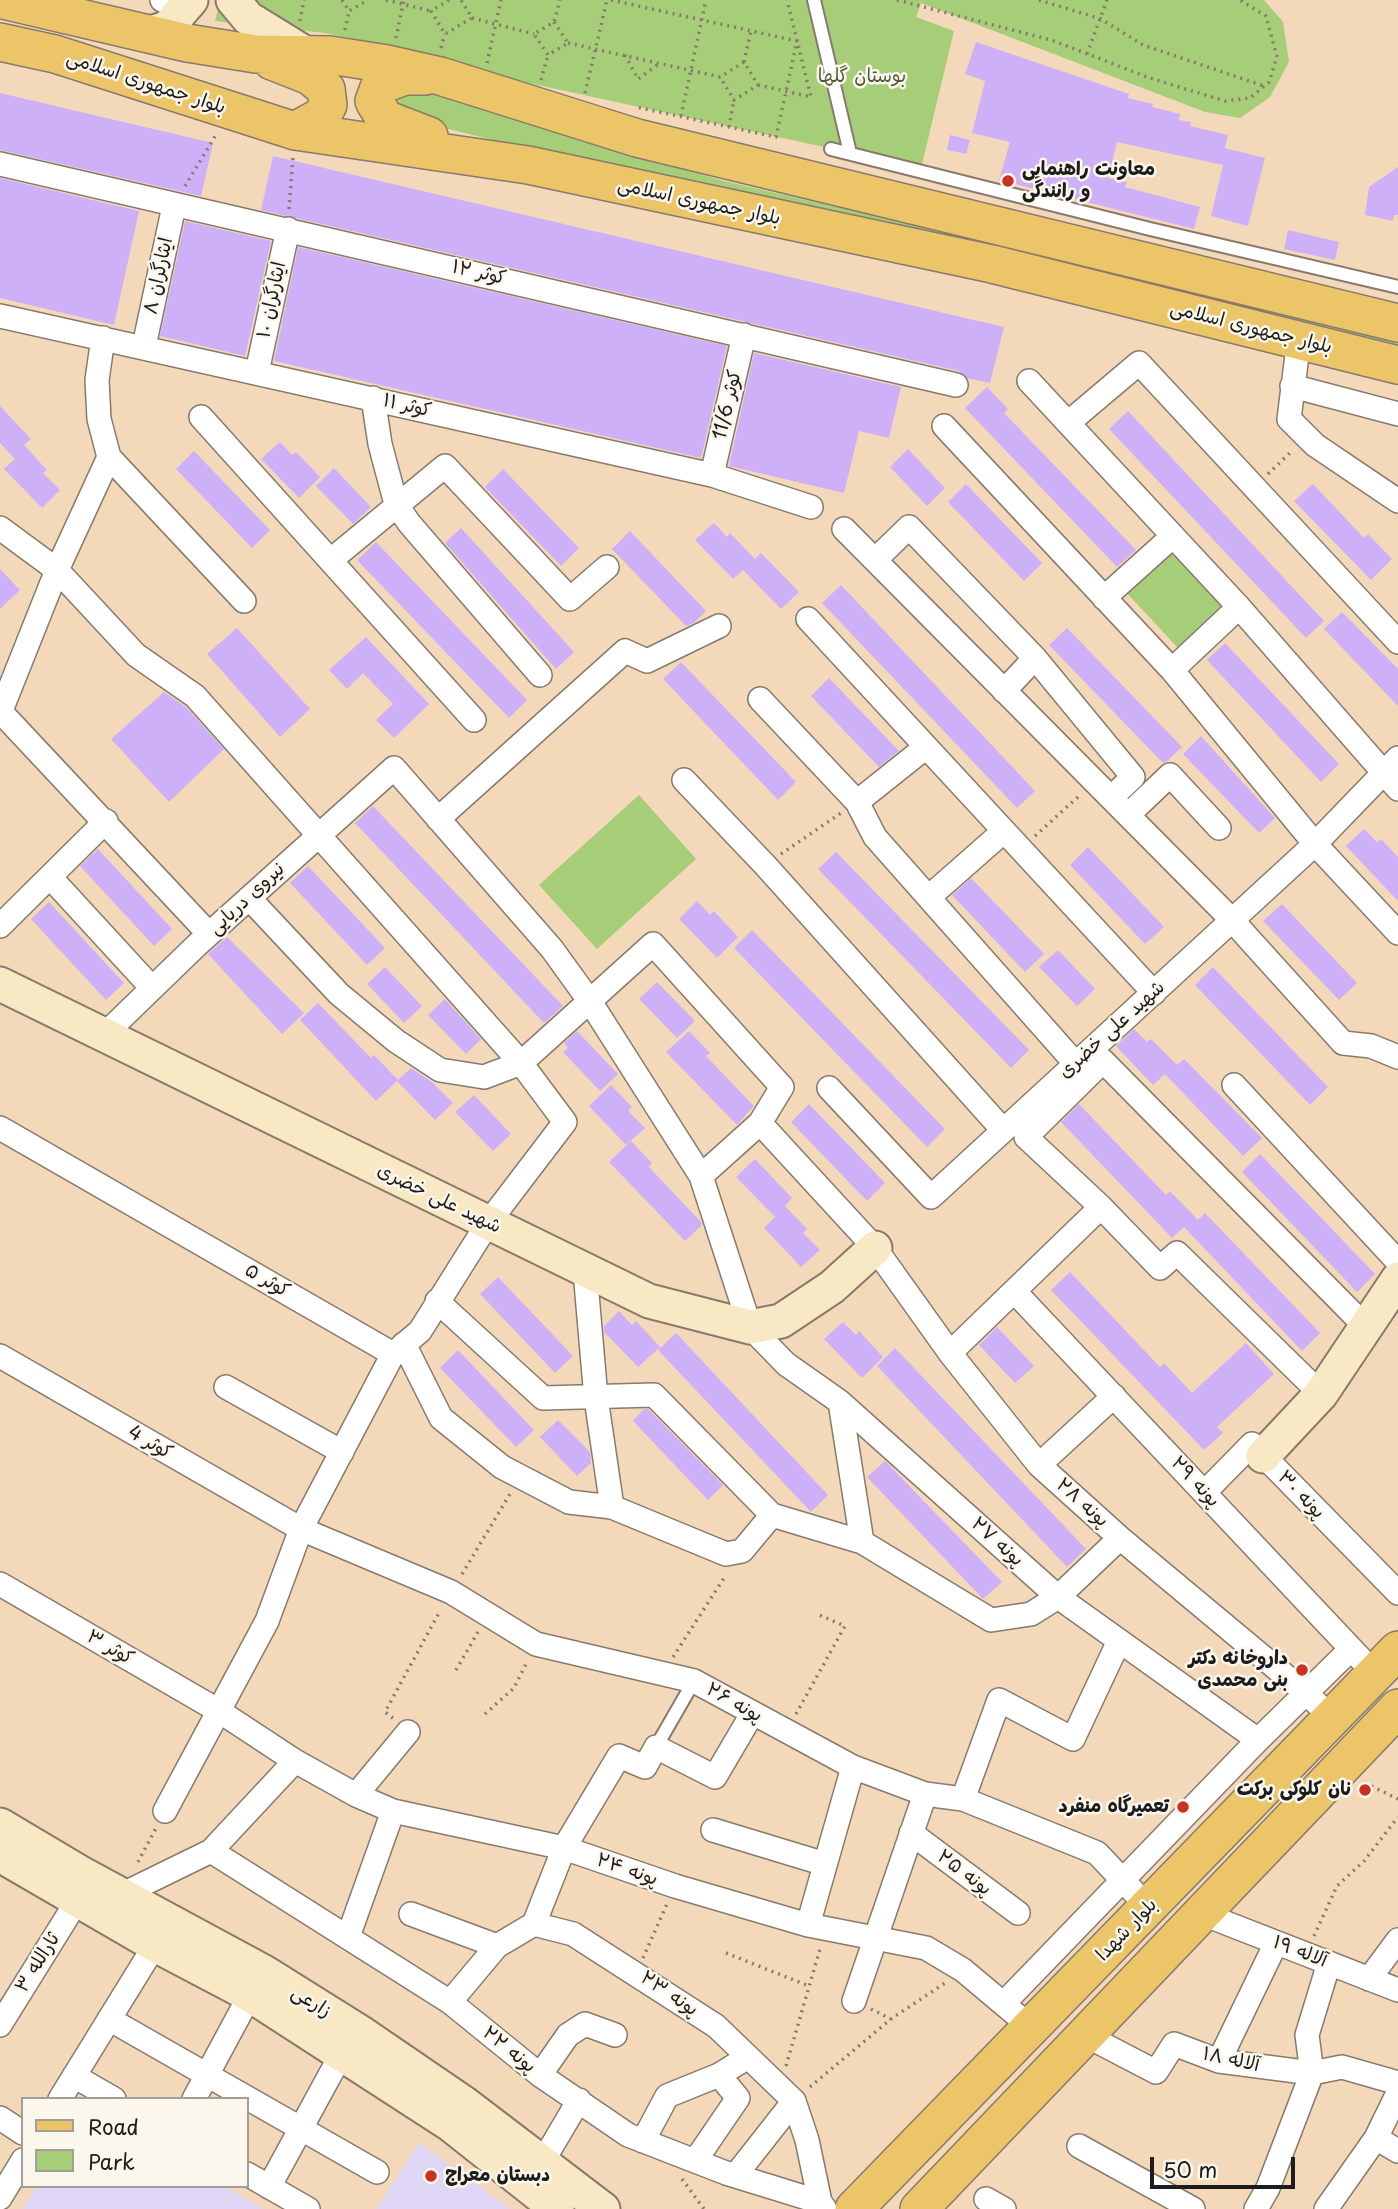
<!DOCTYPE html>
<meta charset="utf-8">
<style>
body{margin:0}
#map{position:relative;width:1398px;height:2209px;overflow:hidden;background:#f3d9ba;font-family:"Playpen Sans",sans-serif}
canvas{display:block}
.legend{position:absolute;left:21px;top:2097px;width:228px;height:91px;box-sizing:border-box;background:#fbf7ec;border:2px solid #a29f99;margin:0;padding:9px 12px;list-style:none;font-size:21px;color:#1c1c1c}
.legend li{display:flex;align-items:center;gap:14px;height:35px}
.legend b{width:35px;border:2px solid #a29f99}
.scale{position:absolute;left:1150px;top:2157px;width:145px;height:32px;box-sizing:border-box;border:4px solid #1c1c1c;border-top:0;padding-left:9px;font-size:21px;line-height:24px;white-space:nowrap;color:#1c1c1c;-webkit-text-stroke:5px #fbf7ec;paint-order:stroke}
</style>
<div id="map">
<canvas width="1398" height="2209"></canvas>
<ul class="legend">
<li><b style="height:9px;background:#edc569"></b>Road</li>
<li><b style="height:19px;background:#a6cd77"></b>Park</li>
</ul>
<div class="scale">50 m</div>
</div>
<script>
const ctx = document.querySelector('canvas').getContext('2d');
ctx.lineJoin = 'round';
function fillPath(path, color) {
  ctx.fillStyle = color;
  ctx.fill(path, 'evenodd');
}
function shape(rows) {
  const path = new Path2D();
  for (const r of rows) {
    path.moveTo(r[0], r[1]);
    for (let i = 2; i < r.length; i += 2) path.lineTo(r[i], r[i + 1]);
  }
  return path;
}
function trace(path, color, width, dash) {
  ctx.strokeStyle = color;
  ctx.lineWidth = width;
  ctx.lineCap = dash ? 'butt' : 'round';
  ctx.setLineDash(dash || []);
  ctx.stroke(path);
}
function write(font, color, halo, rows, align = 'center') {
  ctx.font = font + ' "Playpen Sans","Playpen Sans Arabic",sans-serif';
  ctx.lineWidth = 5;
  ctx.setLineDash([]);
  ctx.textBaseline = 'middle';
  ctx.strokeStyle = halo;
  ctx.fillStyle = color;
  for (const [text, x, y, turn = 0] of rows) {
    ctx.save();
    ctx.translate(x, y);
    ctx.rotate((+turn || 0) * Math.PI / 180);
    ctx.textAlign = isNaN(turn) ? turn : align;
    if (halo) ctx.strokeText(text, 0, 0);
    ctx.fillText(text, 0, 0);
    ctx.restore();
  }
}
const built = shape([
 [419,2143,511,2209,376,2209],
 [37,2186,224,2186,264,2209,22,2209]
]);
const green = shape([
 [220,0,1264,0,1283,22,1289,62,1270,97,1240,118,1205,112,921,3,916,17,954,31,921,168,496,76,394,47,325,33,215,21],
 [420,86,577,140,728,182,1398,336,1398,350,610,169,408,119,393,102,400,88],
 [1170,547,1227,607,1180,650,1124,590],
 [639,795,696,859,597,949,539,885]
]);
const building = shape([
 [976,42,1129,94,1128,98,1153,104,1152,107,1180,114,1179,120,1191,122,1190,126,1228,135,1225,148,1265,158,1248,226,1211,216,1223,165,1117,142,1108,178,1127,182,1125,187,1200,207,1194,229,999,180,1010,142,972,133,985,81,965,74],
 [0,93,213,143,201,196,0,150],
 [950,135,970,140,966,154,947,150],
 [273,156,1004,327,990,383,967,378,959,371,261,210],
 [1398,167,1398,215,1394,215,1393,221,1365,215,1369,187],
 [0,178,139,211,114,325,0,298],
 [185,221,271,241,245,356,160,336],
 [1288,230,1339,242,1335,260,1284,249],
 [298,247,727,346,701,458,274,361],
 [754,353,901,387,889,438,859,431,844,493,729,466],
 [987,387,1008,409,1004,413,1136,550,1117,567,965,408],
 [0,406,31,439,24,445,47,470,43,473,60,490,42,508,4,469,15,459,0,443],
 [1128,411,1324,621,1306,638,1109,429],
 [280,442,292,455,296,452,320,477,299,498,261,459],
 [908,449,945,488,927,506,890,467],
 [194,451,270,530,252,548,176,469],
 [334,468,371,507,353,524,316,486],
 [503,469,579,548,561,566,485,487],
 [966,484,1042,563,1024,581,948,502],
 [1313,484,1364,538,1368,534,1392,559,1371,580,1294,501],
 [714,523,727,537,730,533,755,559,761,553,799,592,781,609,743,570,733,579,695,540],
 [461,528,574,652,556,669,445,543],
 [630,531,706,611,694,623,686,626,612,549],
 [376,542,527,700,509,718,357,560],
 [0,569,20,590,0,609],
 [841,585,1035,791,1017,808,822,603],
 [1342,612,1398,669,1398,706,1324,629],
 [237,628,310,709,280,737,207,654],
 [1067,628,1182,747,1166,762,1163,763,1049,645],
 [366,637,429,704,394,738,376,720,393,704,363,673,347,689,329,670],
 [1225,643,1339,764,1321,782,1207,660],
 [681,662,796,782,778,800,663,679],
 [829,678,899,751,879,767,811,696],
 [164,692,186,707,224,749,169,802,111,739],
 [1201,736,1275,818,1259,833,1183,754],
 [373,806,563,1006,544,1023,355,823],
 [1364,829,1377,842,1381,839,1398,857,1398,901,1346,846],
 [1088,847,1164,927,1145,944,1070,865],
 [98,849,172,929,154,946,80,866],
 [836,852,1029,1050,1011,1068,818,869],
 [308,866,385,948,367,965,290,883],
 [971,878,1044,954,1025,972,952,895],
 [697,901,710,915,714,911,738,937,717,958,679,919],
 [49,902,124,983,106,1000,31,919],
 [1282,904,1357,983,1339,1000,1263,921],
 [752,930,945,1129,927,1147,734,948],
 [227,937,304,1013,282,1034,208,954],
 [1058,950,1095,989,1077,1006,1039,967],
 [385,967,422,1006,404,1023,367,984],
 [1213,967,1328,1087,1310,1105,1195,985],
 [657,982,695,1021,677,1038,639,999],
 [445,999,481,1039,466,1054,428,1015],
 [318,1003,371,1058,374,1055,398,1080,411,1068,432,1082,453,1103,435,1120,397,1081,376,1101,300,1020],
 [1134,1029,1147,1042,1151,1039,1177,1065,1184,1059,1262,1138,1243,1156,1165,1074,1153,1085,1116,1046],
 [577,1031,618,1074,600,1091,563,1052,568,1048,564,1043],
 [689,1031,710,1053,706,1056,754,1106,737,1125,666,1052],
 [611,1085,632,1107,628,1111,645,1128,626,1145,589,1106],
 [474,1095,511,1134,493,1151,455,1112],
 [809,1104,885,1183,867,1201,791,1122],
 [1079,1104,1166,1195,1170,1191,1198,1220,1205,1213,1320,1333,1302,1351,1184,1227,1172,1238,1061,1122],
 [631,1141,652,1163,649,1167,701,1222,702,1225,685,1241,609,1162],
 [1260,1154,1375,1274,1357,1292,1242,1172],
 [755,1159,792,1198,785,1206,807,1229,803,1233,820,1250,801,1267,764,1228,775,1217,736,1177],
 [1070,1272,1160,1367,1164,1363,1192,1393,1246,1343,1274,1374,1217,1427,1223,1433,1204,1450,1051,1290],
 [498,1277,573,1356,555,1373,480,1294],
 [619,1311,632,1325,636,1321,660,1347,638,1367,604,1332,604,1326],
 [843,1322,856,1335,859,1331,883,1357,862,1378,824,1339],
 [997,1327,1034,1366,1015,1383,979,1345],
 [676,1333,828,1495,811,1512,658,1350],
 [895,1348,1086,1549,1067,1567,877,1366],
 [458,1350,534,1430,516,1447,440,1368],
 [644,1409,648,1409,723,1485,708,1500,633,1421],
 [558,1420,590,1452,591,1463,577,1476,540,1437],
 [885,1461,1002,1582,983,1599,867,1477]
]);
const path = shape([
 [342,0,349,11,368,0],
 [386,0,431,11],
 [449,0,431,11,445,34,472,18,461,0],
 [611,0,797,41,776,137,636,107],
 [897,0,1051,40,1150,78,1225,101,1250,98,1269,82,1277,57,1266,16,1240,0],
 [1039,0,1101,19,1143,45,1264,86],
 [472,18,534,34],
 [300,21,304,0],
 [554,22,568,43,548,55,534,34,554,22,560,0],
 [345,30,349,11],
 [396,38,404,0],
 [568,43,720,77,744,62,758,85,734,100,720,77],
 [441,48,445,34],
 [1087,54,1107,0],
 [625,55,638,79,660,63],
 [744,62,751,31],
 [487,63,501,0],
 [541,80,548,55],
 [758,85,811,97,787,0],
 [585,93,607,0],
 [681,116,706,0],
 [729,127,734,100],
 [185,186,217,133],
 [289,209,293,157],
 [1268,474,1293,450],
 [1035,836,1079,796],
 [781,854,841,813],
 [462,1574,510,1494],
 [673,1657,726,1575],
 [456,1670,478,1632],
 [485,1714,514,1688,527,1662],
 [796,1714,845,1626,817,1614],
 [393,1718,385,1712,440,1611],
 [1365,1783,1398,1799],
 [138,1862,156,1828],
 [1314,1936,1337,1886,1364,1861,1398,1817],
 [726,1953,809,1986],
 [643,1958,667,1904],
 [871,2009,891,2019],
 [786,2066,820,1949],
 [810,2087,891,2019,945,1983],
 [682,2179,704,2209]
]);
const lane = shape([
 [814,0,850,153],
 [831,149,1150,229,1398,287],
 [656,1747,694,1681]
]);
const street = shape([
 [162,0,188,6],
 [0,164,956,385],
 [0,316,712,475,811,507],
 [103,338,97,380,99,419,109,457,244,601],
 [1299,339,1289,419,1315,445,1398,501],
 [144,346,174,206],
 [257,372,288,229],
 [1029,381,1239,607,1398,789],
 [1292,386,1398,414],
 [373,398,380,444,396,504,409,523,540,675],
 [201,417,474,720],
 [1068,423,1139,363,1398,642],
 [944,426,1172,670,1315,844,1398,933],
 [712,475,744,335],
 [0,528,57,570,0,713],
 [844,529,1231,919,1343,1043,1371,1046,1398,1057],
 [331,560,445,466,570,599,607,567],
 [875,560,909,527,1035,658,1133,777,1111,798],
 [1104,598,1173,536],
 [808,619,1154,993],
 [1172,670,1239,607],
 [1004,691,1035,658],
 [760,699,857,802],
 [1,712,209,934],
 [926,747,857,802,875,837,1075,1063],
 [684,780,765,865,1003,1130],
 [1128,815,1170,775,1219,828],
 [438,819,625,651,647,661,719,626],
 [50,877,152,988],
 [929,897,1004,831],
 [249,898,339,994,396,1041,440,1070,484,1077,521,1063,653,944,782,1087,760,1123,875,1248,950,1353,1039,1465,1120,1538,1306,1693,1332,1718],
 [0,926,106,821],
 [105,1034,198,944,394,768,552,949,591,1003,701,1176,750,1327,786,1364,840,1402,1058,1597,1258,1740],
 [1234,1085,1398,1262],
 [829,1088,931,1197,1315,844,1398,758],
 [0,1128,393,1354,420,1331,488,1223,565,1122,521,1063,195,696,136,655,57,570,109,457],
 [701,1176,760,1123],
 [585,1271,596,1398,612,1507],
 [1014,1291,1375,1674],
 [437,1301,543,1398,654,1395,772,1515],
 [404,1344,441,1418,502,1467,569,1502,612,1507,726,1554,742,1551,772,1515,862,1542,991,1620,1031,1614,1058,1597,1120,1538],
 [950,1353,1101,1207],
 [0,1356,301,1529,451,1592,536,1644,694,1681,853,1767,925,1794,963,1799,1097,1853,1149,1908],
 [226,1387,342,1452],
 [1321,1394,1177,1253,1160,1268,1101,1207,1026,1137,1103,1061,1366,1327],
 [840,1402,862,1542],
 [1039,1465,1114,1396],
 [1205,1492,1252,1444,1398,1593],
 [0,1584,219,1711,295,1761,356,1795,393,1811,564,1848,675,1886,808,1925,926,1948,963,1970,1032,2028],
 [356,1795,408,1732],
 [963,1799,999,1700,1073,1739,1119,1641],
 [165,1811,267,1621,301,1529,393,1354],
 [713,1830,825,1864],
 [911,1833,1018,1913],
 [211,1851,450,2002,540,2075,628,2135,726,2173,820,2202,825,2209],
 [121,1895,211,1851,295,1761],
 [411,1914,497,1946],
 [1203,1914,1398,1990],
 [534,1924,564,1848,619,1756,645,1767,656,1747,715,1777,752,1714],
 [808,1925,853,1767],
 [348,1937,393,1811],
 [1369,1979,1398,1940],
 [854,2001,925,1794],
 [450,2002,497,1946,534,1924,573,1934,716,2026,794,2101,807,2140,820,2202],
 [1004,2003,1258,1740,1351,1649],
 [109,2019,377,2172],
 [0,2025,77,1901],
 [1087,2036,1156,2072,1174,2044,1219,2061,1312,2073,1342,2067,1398,2083],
 [1219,2061,1276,1943],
 [540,2075,568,2035,585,2024,615,2035],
 [74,2076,114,2099],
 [60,2099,155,1945],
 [194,2099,250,1995],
 [0,2118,23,2133],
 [1376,2138,1398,2151],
 [643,2141,667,2096,719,2075,748,2057],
 [1079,2146,1193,2209],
 [543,2161,579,2100],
 [695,2161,738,2098,719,2075],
 [247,2174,308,2209],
 [735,2176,794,2101],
 [269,2187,342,2053],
 [0,2198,23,2160],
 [986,2199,1004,2209],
 [1256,2209,1268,2188,1312,2073,1307,2035,1329,1963],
 [1326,2209,1376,2138,1398,2093]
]);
const secondary = shape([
 [233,0,248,18,308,55],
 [147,34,167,28,191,0],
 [0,984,649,1301,750,1327,781,1321,832,1287,875,1248],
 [1263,1456,1321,1394,1398,1279],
 [0,1825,79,1872,264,1972,363,2034,464,2103,603,2209],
 [0,1855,155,1945,250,1995,451,2125,557,2209]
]);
const primary = shape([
 [3,0,187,43,256,54,330,55,387,64,440,76,637,138,1398,323],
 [0,42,55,54,295,131,528,165,837,231,992,264,1398,365],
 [272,61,310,76,326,89,328,105,322,116,295,131],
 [425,76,405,76,380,85,374,101,385,119,429,136],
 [854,2209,1398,1650],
 [919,2209,1398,1708]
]);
const markers = [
 [1008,181,7,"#c8321e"],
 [1302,1670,7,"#c8321e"],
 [1365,1790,7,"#c8321e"],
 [1183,1807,7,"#c8321e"],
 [431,2176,7,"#c8321e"]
];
const parkNames = [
 ["بوستان گلها",862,77]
];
const streetNames = [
 ["بلوار جمهوری اسلامی",146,83,18],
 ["بلوار جمهوری اسلامی",699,202,12],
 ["کوثر ۱۲",479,273,13],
 ["ایثارگران ۸",159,276,-78],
 ["ایثارگران ۱۰",272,300,-78],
 ["بلوار جمهوری اسلامی",1251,328,14],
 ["کوثر 11/6",728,405,-77],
 ["کوثر ۱۱",407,406,13],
 ["نیروی دریایی",247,899,-43],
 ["شهید علی خضری",1112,1030,-42],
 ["شهید علی خضری",439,1199,26],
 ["کوثر ۵",267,1281,30],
 ["کوثر 4",150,1443,30],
 ["پونه ۲۹",1195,1482,47],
 ["پونه ۳۰",1301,1495,46],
 ["پونه ۲۸",1082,1503,42],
 ["پونه ۲۷",997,1542,42],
 ["کوثر ۳",110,1648,30],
 ["پونه ۲۶",734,1703,29],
 ["پونه ۲۴",627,1870,19],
 ["پونه ۲۵",964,1873,37],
 ["بلوار شهدا",1127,1930,-46],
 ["آلاله ۱۹",1300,1952,21],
 ["ثارالله ۳",38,1963,-58],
 ["پونه ۲۳",669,1994,34],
 ["زارعی",311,2002,32],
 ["پونه ۲۲",509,2050,39],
 ["آلاله ۱۸",1231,2060,12]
];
const poiNames = [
 ["معاونت راهنمایی",1022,170,"left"],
 ["و رانندگی",1022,192,"left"],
 ["داروخانه دکتر",1288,1659],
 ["بنی محمدی",1288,1681],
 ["نان کلوکی برکت",1351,1790],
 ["تعمیرگاه منفرد",1169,1807],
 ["دبستان معراج",445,2176,"left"]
];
fillPath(built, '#dfd5f5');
fillPath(green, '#a6cd77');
fillPath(building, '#ceb0f9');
trace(lane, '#887a6b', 16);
trace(street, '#887a6b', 26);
trace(secondary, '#887a6b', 37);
trace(primary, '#887a6b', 40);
trace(path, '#887a6b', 3.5, [2, 5]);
trace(lane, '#fff', 12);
trace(street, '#fff', 23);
trace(secondary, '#f8e8c3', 33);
trace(primary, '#edc569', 37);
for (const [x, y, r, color] of markers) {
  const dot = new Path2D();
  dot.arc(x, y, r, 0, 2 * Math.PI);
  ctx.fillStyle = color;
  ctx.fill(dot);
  trace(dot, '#fbf7ec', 2.5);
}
write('19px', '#4c5a3c', '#fbf7ec', parkNames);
write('19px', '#1c1c1c', '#fbf7ec', streetNames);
write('bold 19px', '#1c1c1c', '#fbf7ec', poiNames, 'right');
</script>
